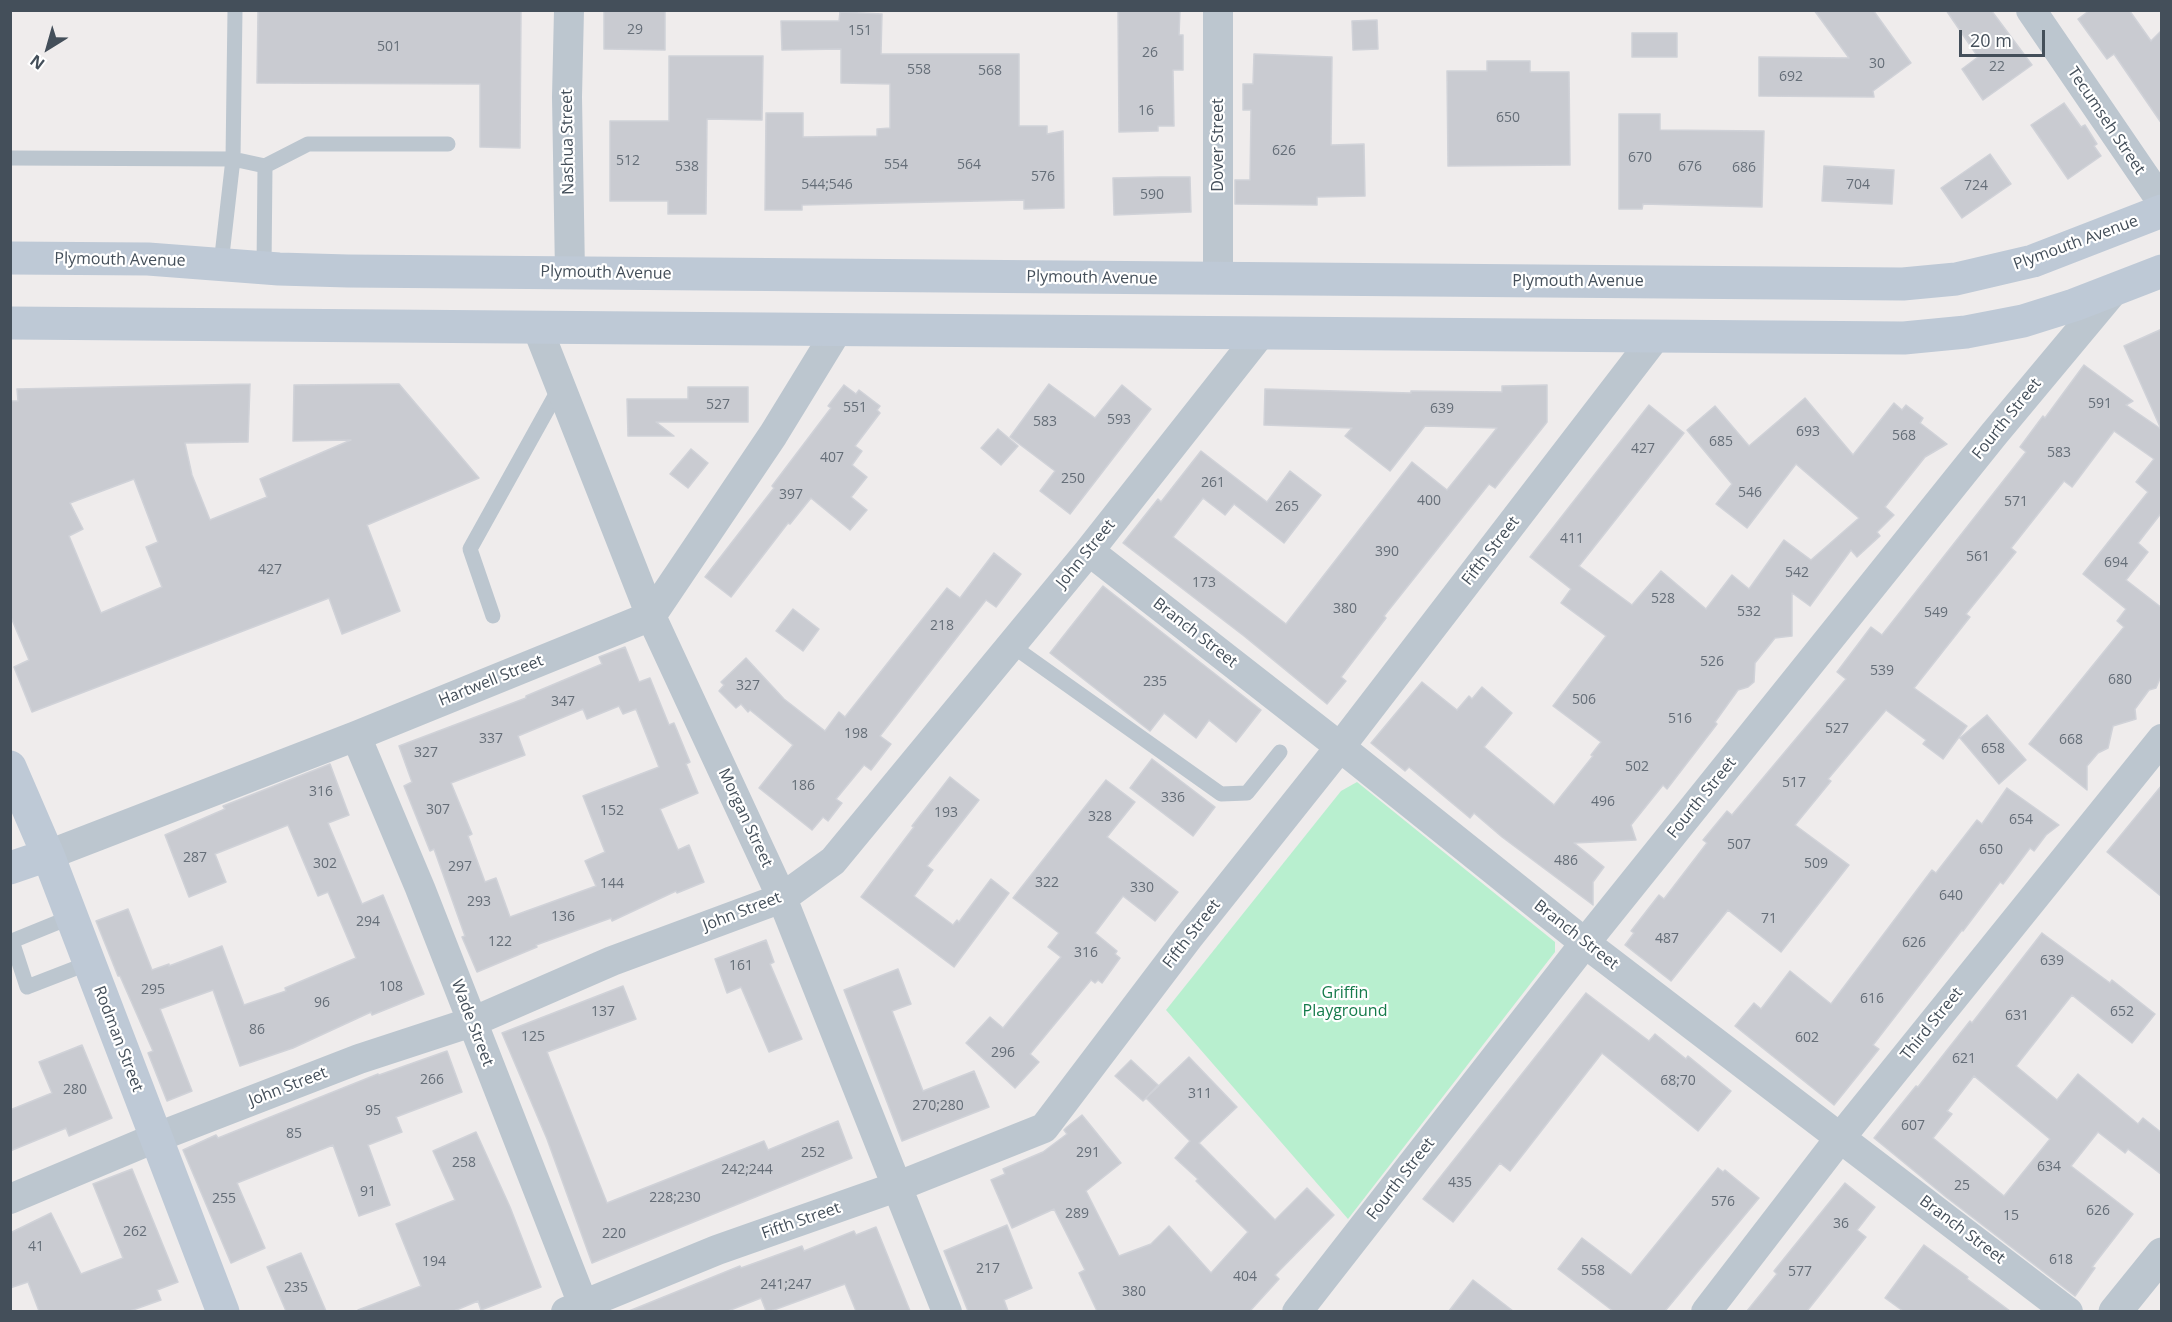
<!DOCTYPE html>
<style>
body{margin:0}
#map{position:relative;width:2172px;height:1322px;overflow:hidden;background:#efecec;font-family:"Open Sans",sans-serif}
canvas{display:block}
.frame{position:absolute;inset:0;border:12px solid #444f5a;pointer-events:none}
.north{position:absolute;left:18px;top:18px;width:60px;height:60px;-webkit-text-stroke:4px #fff;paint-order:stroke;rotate:217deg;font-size:16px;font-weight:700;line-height:24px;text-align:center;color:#444f5a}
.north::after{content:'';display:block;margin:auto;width:21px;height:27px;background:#444f5a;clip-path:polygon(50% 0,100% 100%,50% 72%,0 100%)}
.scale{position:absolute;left:1959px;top:30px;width:86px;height:27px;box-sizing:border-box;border:3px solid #444f5a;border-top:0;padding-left:8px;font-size:18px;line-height:21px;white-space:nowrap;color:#444f5a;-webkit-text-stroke:4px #fff;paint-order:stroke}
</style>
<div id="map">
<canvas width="2172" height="1322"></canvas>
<div class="frame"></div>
<div class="north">N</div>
<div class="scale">20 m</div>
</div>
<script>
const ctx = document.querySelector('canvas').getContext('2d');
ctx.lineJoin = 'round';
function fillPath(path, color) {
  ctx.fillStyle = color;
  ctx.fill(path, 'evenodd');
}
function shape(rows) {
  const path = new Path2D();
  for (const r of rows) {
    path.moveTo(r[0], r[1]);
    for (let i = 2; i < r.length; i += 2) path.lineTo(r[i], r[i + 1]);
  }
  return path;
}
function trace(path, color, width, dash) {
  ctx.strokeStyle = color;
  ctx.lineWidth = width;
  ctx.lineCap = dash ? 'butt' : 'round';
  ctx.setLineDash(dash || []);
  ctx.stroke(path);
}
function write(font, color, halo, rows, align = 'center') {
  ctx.font = font + ' "Open Sans",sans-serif';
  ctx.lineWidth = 4.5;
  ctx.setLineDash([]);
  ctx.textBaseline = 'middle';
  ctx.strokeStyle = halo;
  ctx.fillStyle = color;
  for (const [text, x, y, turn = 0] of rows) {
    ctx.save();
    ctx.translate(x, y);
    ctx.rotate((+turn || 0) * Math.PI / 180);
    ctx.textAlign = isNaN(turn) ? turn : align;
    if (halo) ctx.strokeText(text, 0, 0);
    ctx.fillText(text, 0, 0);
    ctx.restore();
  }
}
const green = shape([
 [1357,782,1555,942,1555,952,1348,1219,1166,1010,1341,791]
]);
const building = shape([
 [258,10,521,10,520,148,480,147,480,84,257,83,258,10],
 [626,10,665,11,665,50,604,49,604,11,626,10],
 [1118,10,1180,10,1179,35,1183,35,1183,70,1173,70,1174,126,1158,126,1158,131,1119,132,1118,10],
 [1814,10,1873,10,1911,63,1873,91,1874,97,1759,96,1759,57,1849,58,1814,10],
 [1946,10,1991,10,2032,65,1983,100,1962,69,1978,57,1946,10],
 [2090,10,2129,10,2151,41,2162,30,2162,124,2114,54,2107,59,2078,19,2090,10],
 [840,12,882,14,881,54,1019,54,1019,126,1047,126,1047,134,1063,131,1064,208,1024,209,1024,200,802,205,802,210,765,210,766,113,803,113,803,137,877,136,877,129,890,128,890,84,841,83,841,49,782,50,781,21,839,21,840,12],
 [1377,20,1378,49,1353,50,1352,21,1377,20],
 [1632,33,1677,33,1677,57,1632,57,1632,33],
 [1254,54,1332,57,1331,145,1364,144,1365,196,1317,197,1317,205,1235,204,1235,180,1250,180,1251,110,1243,110,1243,84,1253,84,1254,54],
 [669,56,763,56,762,120,707,119,706,214,668,214,668,201,610,201,610,121,669,121,669,56],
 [1487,61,1530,61,1530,72,1569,72,1570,165,1448,166,1447,71,1487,71,1487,61],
 [2064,103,2081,127,2085,125,2097,144,2094,146,2101,156,2068,179,2031,125,2064,103],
 [1619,114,1660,114,1660,130,1764,131,1762,207,1643,204,1642,209,1619,209,1619,114],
 [1990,154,2011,184,1962,218,1941,188,1990,154],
 [1824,166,1894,170,1892,204,1822,201,1824,166],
 [1160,177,1190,177,1191,212,1114,215,1113,178,1160,177],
 [2162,329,2162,512,2138,543,2148,552,2126,580,2162,608,2162,674,2156,688,2149,690,2135,709,2136,719,2113,726,2108,748,2098,753,2087,766,2087,790,2029,744,2124,627,2117,621,2126,609,2083,574,2148,492,2136,482,2154,459,2114,431,2072,487,2064,481,2011,548,2016,552,1966,614,1970,617,1914,688,1967,726,1943,759,1923,744,1926,740,1886,710,1828,779,1831,781,1795,825,1849,865,1781,952,1728,910,1671,981,1625,945,1634,933,1631,931,1659,895,1664,899,1707,843,1703,840,1727,811,1732,815,1846,679,1837,672,1871,627,1882,635,2026,452,2020,447,2043,416,2045,418,2084,365,2133,401,2126,405,2161,429,2124,346,2162,329],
 [250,384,248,442,185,443,192,475,210,520,267,497,260,479,351,440,293,441,294,385,399,384,479,478,367,525,400,611,342,634,329,598,32,712,14,667,29,660,10,615,10,401,18,401,17,389,250,384],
 [134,479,158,542,146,547,162,587,101,613,69,536,83,529,70,503,134,479],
 [1049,384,1095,418,1122,385,1151,409,1070,514,1040,491,1055,471,1010,437,1049,384],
 [844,385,856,394,859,390,880,406,877,410,880,413,855,446,862,451,852,465,867,477,851,497,867,510,850,530,811,498,790,524,788,523,731,597,705,577,774,488,772,486,831,408,828,406,844,385],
 [1547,385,1547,422,1495,488,1489,484,1384,616,1386,618,1341,677,1346,681,1327,704,1244,636,1123,543,1158,499,1161,502,1201,451,1267,502,1290,471,1321,495,1284,543,1234,504,1225,515,1203,498,1173,537,1286,624,1412,462,1447,490,1497,428,1425,426,1390,471,1345,436,1352,428,1264,425,1265,389,1411,393,1411,391,1502,392,1502,386,1547,385],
 [688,387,748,387,748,422,656,422,674,436,628,436,627,399,688,399,688,387],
 [1805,398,1853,455,1894,403,1902,410,1906,405,1923,418,1920,423,1947,444,1925,457,1885,507,1894,515,1877,532,1880,536,1857,557,1851,550,1810,606,1792,593,1792,636,1775,638,1755,663,1754,682,1748,687,1738,690,1715,722,1717,724,1667,789,1663,785,1631,825,1636,840,1574,843,1604,867,1593,882,1593,905,1502,837,1474,813,1470,818,1409,767,1405,771,1371,743,1422,682,1457,710,1469,696,1472,699,1482,687,1512,713,1484,747,1554,805,1593,756,1591,755,1601,742,1553,706,1606,636,1561,603,1571,589,1530,557,1649,405,1684,433,1579,566,1632,605,1661,571,1706,609,1732,575,1749,589,1784,540,1811,560,1859,518,1796,464,1747,528,1716,504,1732,484,1687,430,1715,406,1749,446,1805,398],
 [998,429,1018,446,1001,465,981,448,998,429],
 [691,449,708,463,688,488,670,474,691,449],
 [994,553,1021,574,996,607,986,600,880,736,891,744,871,770,864,765,836,799,842,803,828,821,823,817,812,830,759,788,793,745,750,710,748,712,741,704,736,708,719,691,724,685,721,682,746,658,784,699,825,731,839,712,845,717,947,588,960,598,994,553],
 [1103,586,1261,710,1236,742,1209,720,1196,738,1164,713,1150,731,1050,653,1103,586],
 [793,609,819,629,803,651,776,631,793,609],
 [625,647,639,682,650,678,669,725,674,723,690,762,686,764,698,793,660,809,678,850,689,845,704,882,677,893,676,891,612,921,611,918,536,945,537,947,477,972,462,937,465,936,434,849,430,851,404,786,412,782,399,746,526,698,526,696,602,664,599,657,625,647],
 [619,706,623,714,636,709,659,767,583,796,605,852,585,861,596,886,510,917,496,878,485,882,468,836,472,834,451,783,525,755,518,736,583,709,587,719,619,706],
 [1987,715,2026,760,1999,784,1960,738,1987,715],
 [1152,759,1215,807,1193,836,1130,788,1152,759],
 [330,764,349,815,328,823,362,904,383,895,424,994,372,1015,371,1012,293,1048,240,1066,213,990,160,1009,192,1091,167,1101,148,1053,153,1051,120,976,118,976,96,921,128,909,152,970,169,964,169,966,222,946,244,1005,286,991,285,988,356,958,328,892,318,896,288,825,215,854,226,882,189,897,165,835,225,809,223,806,330,764],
 [950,777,979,800,927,866,933,870,914,896,953,925,957,920,959,922,991,879,1009,893,954,967,861,897,914,827,912,826,950,777],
 [1106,780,1135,802,1107,837,1178,892,1155,921,1123,896,1095,933,1117,951,1115,954,1120,958,1102,983,1098,980,1095,983,1091,980,1030,1054,1039,1062,1015,1088,966,1043,990,1017,1003,1028,1061,957,1048,947,1059,933,1013,898,1106,780],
 [2162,785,2162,897,2107,852,2162,785],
 [2007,788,2059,825,2046,835,2034,851,2030,848,2003,884,2000,882,1963,931,1962,930,1873,1045,1879,1049,1834,1105,1735,1026,1754,1003,1761,1009,1790,971,1831,1004,1932,870,1936,873,1977,820,1982,824,2007,788],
 [2042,933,2110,983,2112,980,2155,1014,2132,1043,2072,995,2016,1066,2057,1100,2078,1074,2138,1124,2143,1118,2162,1133,2162,1175,2128,1149,2125,1153,2098,1132,2071,1166,2133,1214,2092,1267,2095,1268,2075,1296,1946,1197,1874,1138,1916,1086,1918,1087,1970,1021,1972,1023,2042,933],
 [1974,1076,2050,1139,2004,1196,1933,1138,1952,1114,1947,1111,1974,1076],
 [766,940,774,962,770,964,802,1039,769,1052,741,987,727,993,715,959,766,940],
 [898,969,911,1004,892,1011,923,1091,974,1071,989,1107,902,1141,844,990,898,969],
 [623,986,636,1019,547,1052,607,1203,764,1141,768,1150,838,1121,852,1158,592,1263,547,1139,502,1033,623,986],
 [1586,993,1649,1041,1655,1034,1686,1059,1688,1056,1731,1091,1698,1131,1602,1053,1510,1171,1500,1163,1453,1222,1423,1199,1586,993],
 [82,1045,112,1118,69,1136,66,1128,10,1151,10,1110,52,1093,39,1062,82,1045],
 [447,1051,462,1092,396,1117,402,1132,368,1145,390,1205,359,1216,333,1145,237,1183,265,1248,231,1263,183,1150,216,1135,218,1138,378,1074,379,1075,447,1051],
 [1189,1057,1237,1107,1199,1143,1275,1220,1307,1188,1334,1215,1275,1275,1279,1279,1250,1311,1097,1311,1079,1273,1085,1270,1054,1209,1012,1228,991,1180,1005,1174,1003,1169,1043,1152,1067,1134,1064,1130,1067,1127,1082,1115,1121,1163,1086,1191,1119,1256,1151,1244,1169,1226,1211,1273,1248,1232,1196,1181,1198,1179,1175,1158,1190,1141,1146,1098,1143,1101,1115,1076,1131,1060,1158,1085,1146,1098,1189,1057],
 [476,1132,510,1207,541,1287,481,1310,478,1301,454,1311,359,1311,358,1310,421,1286,396,1224,455,1200,433,1151,476,1132],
 [1718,1168,1723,1172,1725,1170,1759,1198,1665,1311,1613,1311,1558,1269,1582,1238,1631,1275,1718,1168],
 [132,1169,178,1282,157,1290,161,1300,130,1311,39,1311,28,1282,10,1288,10,1233,51,1213,81,1274,123,1258,93,1184,132,1169],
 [1845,1183,1875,1207,1857,1230,1866,1237,1807,1311,1747,1311,1777,1274,1774,1271,1845,1183],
 [1007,1225,1032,1288,1004,1300,1008,1311,968,1311,944,1251,1007,1225],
 [876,1227,910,1311,856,1311,845,1284,771,1311,766,1311,761,1298,728,1311,629,1311,740,1266,741,1268,802,1246,804,1251,854,1231,856,1235,876,1227],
 [1924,1245,1968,1277,1967,1279,2010,1311,1903,1311,1885,1298,1924,1245],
 [301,1253,326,1311,286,1311,267,1267,301,1253],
 [1473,1280,1513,1311,1449,1311,1473,1280]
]);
const service = shape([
 [10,158,233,159,265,166],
 [221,264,233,159,235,10],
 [264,268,265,166,308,144,448,144],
 [493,616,470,549,560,387],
 [1011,645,1221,794,1247,793,1280,752],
 [71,917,12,941,27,987,89,963]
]);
const minor = shape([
 [569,10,567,97,570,273],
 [1218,10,1218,279],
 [2031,10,2162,202],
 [537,327,651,616,782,898,947,1312],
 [1089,551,1340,747,1585,943,2068,1312],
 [356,736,420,888,586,1312],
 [48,855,356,736,651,616,773,435,838,329],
 [10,1199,155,1138,359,1059,472,1022,612,961,782,898,833,861,1089,551,1261,333],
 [566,1312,717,1250,896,1187,1044,1128,1188,938,1340,747,1656,336],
 [1297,1312,1585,943,1994,434,2115,289],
 [1706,1312,1840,1138,2162,739]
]);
const tertiary = shape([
 [2115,1312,2162,1254]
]);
const secondary = shape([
 [10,258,148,259,279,269,348,271,1903,284,1956,279,2033,261,2162,211],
 [10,323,1904,338,1966,332,2023,321,2074,305,2162,271],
 [10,767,48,855,223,1312],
 [10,868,48,855]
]);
const numberNames = [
 ["29",635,30],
 ["151",860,31],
 ["501",389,47],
 ["26",1150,53],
 ["30",1877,64],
 ["22",1997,67],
 ["558",919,70],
 ["568",990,71],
 ["692",1791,77],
 ["16",1146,111],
 ["650",1508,118],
 ["626",1284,151],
 ["670",1640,158],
 ["512",628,161],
 ["554",896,165],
 ["564",969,165],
 ["538",687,167],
 ["676",1690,167],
 ["686",1744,168],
 ["576",1043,177],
 ["544;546",827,185],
 ["704",1858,185],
 ["724",1976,186],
 ["590",1152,195],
 ["591",2100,404],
 ["527",718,405],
 ["551",855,408],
 ["639",1442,409],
 ["593",1119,420],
 ["583",1045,422],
 ["693",1808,432],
 ["568",1904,436],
 ["685",1721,442],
 ["427",1643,449],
 ["583",2059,453],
 ["407",832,458],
 ["250",1073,479],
 ["261",1213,483],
 ["546",1750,493],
 ["397",791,495],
 ["400",1429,501],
 ["571",2016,502],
 ["265",1287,507],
 ["411",1572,539],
 ["390",1387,552],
 ["561",1978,557],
 ["694",2116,563],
 ["427",270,570],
 ["542",1797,573],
 ["173",1204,583],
 ["528",1663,599],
 ["380",1345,609],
 ["532",1749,612],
 ["549",1936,613],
 ["218",942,626],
 ["526",1712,662],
 ["539",1882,671],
 ["680",2120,680],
 ["235",1155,682],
 ["327",748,686],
 ["506",1584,700],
 ["347",563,702],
 ["516",1680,719],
 ["527",1837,729],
 ["198",856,734],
 ["337",491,739],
 ["668",2071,740],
 ["658",1993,749],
 ["327",426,753],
 ["502",1637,767],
 ["517",1794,783],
 ["186",803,786],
 ["316",321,792],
 ["336",1173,798],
 ["496",1603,802],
 ["307",438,810],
 ["152",612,811],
 ["193",946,813],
 ["328",1100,817],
 ["654",2021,820],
 ["507",1739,845],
 ["650",1991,850],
 ["287",195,858],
 ["486",1566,861],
 ["302",325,864],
 ["509",1816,864],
 ["297",460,867],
 ["322",1047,883],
 ["144",612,884],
 ["330",1142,888],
 ["640",1951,896],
 ["293",479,902],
 ["136",563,917],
 ["71",1769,919],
 ["294",368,922],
 ["487",1667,939],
 ["122",500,942],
 ["626",1914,943],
 ["316",1086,953],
 ["639",2052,961],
 ["161",741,966],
 ["108",391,987],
 ["295",153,990],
 ["616",1872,999],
 ["96",322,1003],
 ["137",603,1012],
 ["652",2122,1012],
 ["631",2017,1016],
 ["86",257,1030],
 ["125",533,1037],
 ["602",1807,1038],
 ["296",1003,1053],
 ["621",1964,1059],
 ["266",432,1080],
 ["68;70",1678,1081],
 ["280",75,1090],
 ["311",1200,1094],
 ["270;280",938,1106],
 ["95",373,1111],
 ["607",1913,1126],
 ["85",294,1134],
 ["252",813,1153],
 ["291",1088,1153],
 ["258",464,1163],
 ["634",2049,1167],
 ["242;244",747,1170],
 ["435",1460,1183],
 ["25",1962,1186],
 ["91",368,1192],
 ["228;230",675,1198],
 ["255",224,1199],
 ["576",1723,1202],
 ["626",2098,1211],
 ["289",1077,1214],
 ["15",2011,1216],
 ["36",1841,1224],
 ["262",135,1232],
 ["220",614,1234],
 ["41",36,1247],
 ["618",2061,1260],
 ["194",434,1262],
 ["217",988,1269],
 ["558",1593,1271],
 ["577",1800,1272],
 ["404",1245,1277],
 ["241;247",786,1285],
 ["235",296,1288],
 ["380",1134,1292]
];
const streetNames = [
 ["Tecumseh Street",2106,121,56],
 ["Nashua Street",568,142,-91],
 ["Dover Street",1218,145,-90],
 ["Plymouth Avenue",2076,243,-20],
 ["Plymouth Avenue",120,260,1],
 ["Plymouth Avenue",606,273,1],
 ["Plymouth Avenue",1092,278,1],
 ["Plymouth Avenue",1578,281],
 ["Fourth Street",2007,419,-51],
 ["Fifth Street",1491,551,-52],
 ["John Street",1086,554,-51],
 ["Branch Street",1195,633,38],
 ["Hartwell Street",491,681,-22],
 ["Fourth Street",1702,798,-51],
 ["Morgan Street",745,818,65],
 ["John Street",742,912,-21],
 ["Fifth Street",1192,934,-52],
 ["Branch Street",1576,935,38],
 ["Wade Street",472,1023,69],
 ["Third Street",1932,1024,-51],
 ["Rodman Street",118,1039,69],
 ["John Street",288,1087,-21],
 ["Fourth Street",1401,1179,-52],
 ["Fifth Street",801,1221,-19],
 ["Branch Street",1962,1230,37]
];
const parkNames = [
 ["Griffin",1345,993],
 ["Playground",1345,1011]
];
fillPath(green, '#b8efcf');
fillPath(building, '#c9cbd1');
trace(building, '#d0d2d8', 1.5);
trace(service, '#bcc6cf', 15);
trace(minor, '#bcc6cf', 30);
trace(tertiary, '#bcc6cf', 33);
trace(secondary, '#bec9d6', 33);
write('14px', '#656e78', null, numberNames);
write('16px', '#444f5a', '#fff', streetNames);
write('16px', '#157b4b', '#fff', parkNames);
</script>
